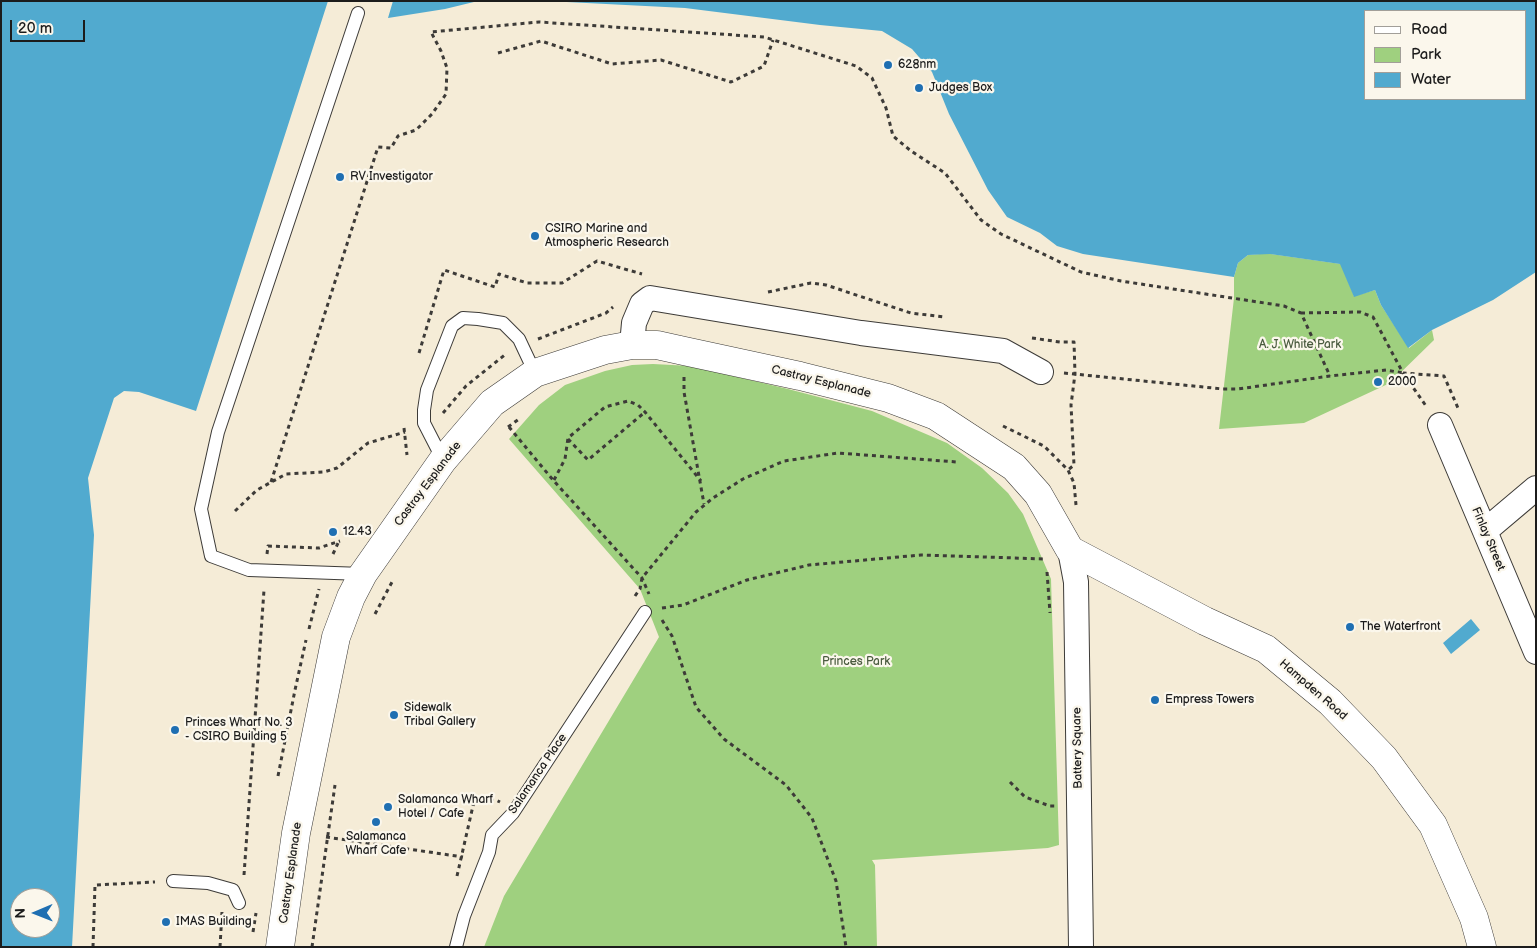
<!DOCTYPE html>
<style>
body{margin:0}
#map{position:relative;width:1537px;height:948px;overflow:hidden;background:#f5ecd7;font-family:"Balsamiq Sans",sans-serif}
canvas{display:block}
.frame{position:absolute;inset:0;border:2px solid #1c1c1c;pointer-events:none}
.legend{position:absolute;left:1364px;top:10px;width:162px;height:90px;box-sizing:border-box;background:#fbf7ec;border:1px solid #a29f99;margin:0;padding:6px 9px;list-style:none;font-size:15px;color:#1c1c1c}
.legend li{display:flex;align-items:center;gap:10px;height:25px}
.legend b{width:25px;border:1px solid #a29f99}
.north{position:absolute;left:10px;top:888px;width:50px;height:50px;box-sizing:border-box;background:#fbf7ec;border:1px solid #a29f99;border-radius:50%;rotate:269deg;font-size:14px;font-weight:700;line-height:20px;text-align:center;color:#1c1c1c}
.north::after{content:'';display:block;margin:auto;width:18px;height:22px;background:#1f6fb2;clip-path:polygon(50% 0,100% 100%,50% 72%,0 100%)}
.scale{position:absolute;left:10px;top:20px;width:75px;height:22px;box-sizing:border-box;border:2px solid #1c1c1c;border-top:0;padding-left:6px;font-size:15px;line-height:18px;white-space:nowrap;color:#1c1c1c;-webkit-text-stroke:4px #fbf7ec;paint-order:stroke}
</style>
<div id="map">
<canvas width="1537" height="948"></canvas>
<div class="frame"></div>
<ul class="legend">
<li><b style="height:6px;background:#fff"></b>Road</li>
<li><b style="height:14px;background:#9fd07f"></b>Park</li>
<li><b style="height:14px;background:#51aacf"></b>Water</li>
</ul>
<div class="north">N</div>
<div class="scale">20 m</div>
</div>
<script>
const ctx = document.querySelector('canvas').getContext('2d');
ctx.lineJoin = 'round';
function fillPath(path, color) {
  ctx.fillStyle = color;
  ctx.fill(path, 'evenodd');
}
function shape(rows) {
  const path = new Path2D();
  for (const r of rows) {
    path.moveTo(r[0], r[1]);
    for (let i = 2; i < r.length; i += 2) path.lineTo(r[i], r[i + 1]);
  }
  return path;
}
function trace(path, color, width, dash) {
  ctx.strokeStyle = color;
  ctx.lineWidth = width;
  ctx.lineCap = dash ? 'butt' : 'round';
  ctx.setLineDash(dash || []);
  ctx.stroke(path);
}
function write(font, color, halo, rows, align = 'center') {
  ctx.font = font + ' "Balsamiq Sans",sans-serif';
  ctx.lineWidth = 4.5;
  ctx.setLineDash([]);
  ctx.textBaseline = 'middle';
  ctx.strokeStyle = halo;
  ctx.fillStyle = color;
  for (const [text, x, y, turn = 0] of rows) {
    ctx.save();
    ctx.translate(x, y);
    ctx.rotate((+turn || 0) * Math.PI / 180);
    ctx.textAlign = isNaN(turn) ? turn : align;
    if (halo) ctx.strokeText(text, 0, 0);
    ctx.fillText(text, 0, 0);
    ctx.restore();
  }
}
const green = shape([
 [1272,253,1271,254,1341,264,1354,296,1375,290,1381,305,1409,348,1432,330,1434,340,1390,383,1304,423,1219,429,1234,298,1234,277,1238,263,1248,255],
 [653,364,691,366,788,389,872,411,947,443,982,468,1008,493,1023,514,1051,579,1059,845,1048,848,872,860,875,865,877,947,484,947,504,896,659,637,640,589,509,439,539,405,565,385,605,371,632,365]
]);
const water = shape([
 [1,1,328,1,196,411,139,392,124,391,114,398,88,478,94,535,72,947,1,947],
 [20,898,50,898,50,928,20,928],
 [393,1,478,1,445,9,388,18],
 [547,1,1536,1,1536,272,1493,300,1432,330,1408,348,1381,305,1375,290,1354,297,1340,264,1270,254,1248,255,1238,263,1234,277,1083,254,1057,246,1040,233,1007,217,988,190,949,114,932,72,912,49,882,31,820,25,685,8],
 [1366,11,1526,11,1526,99,1366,99],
 [1471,619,1480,630,1451,654,1443,643]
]);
const path = shape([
 [498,53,541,41,612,64,661,60,731,82,764,66,773,40],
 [768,292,811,283,826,285,911,313,944,317],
 [1301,313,1360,312,1373,317,1403,373,1444,376,1458,408],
 [1032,338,1060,342,1074,342,1075,374,1071,405,1074,465,1068,470],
 [538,339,606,313,613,307],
 [419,353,444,270,495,287,499,274,527,283,562,283,597,261,642,274],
 [1064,373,1223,389,1238,389,1330,376,1386,370,1403,373,1426,406],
 [684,377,684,392,704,504],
 [443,413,466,386,506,354],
 [1003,426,1044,446,1068,470,1074,483,1076,505],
 [508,427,519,419],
 [509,427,553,480,642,578,649,594],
 [404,428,407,455],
 [568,439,588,460,645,412],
 [554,480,565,459,568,438,605,407,628,401,638,405,645,412,701,481],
 [271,482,378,147,391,148,398,136,416,130,432,114,446,94,447,68,441,51,431,32,539,22,764,37,856,66,872,78,886,108,893,136,911,151,945,173,981,220,1001,234,1081,272,1121,281,1284,306,1301,313,1330,376],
 [235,511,257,490,286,474,324,472,337,468,368,443,405,432],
 [267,554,268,546,319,548,340,541],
 [333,554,339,541],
 [1047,572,1050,613],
 [635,596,640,589,642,578,696,512,713,498,743,479,784,461,838,453,957,462],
 [662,608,683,605,747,580,809,565,921,555,1046,559],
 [375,614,392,582],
 [662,620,672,636,696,707,724,739,786,785,812,818,836,881,846,947],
 [309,629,319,589],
 [278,776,295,690,306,640],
 [1010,782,1025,797,1050,806,1056,806],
 [326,837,463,857],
 [244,875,264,590],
 [457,876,475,797,496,800,500,802],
 [253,932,256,913],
 [93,947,95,885,155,882],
 [220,947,222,912],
 [312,947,335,785]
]);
const lane = shape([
 [358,13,218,432,201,509,211,556,249,570,363,574],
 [443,460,424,423,424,410,427,390,452,326,463,318,478,319,503,323,519,339,535,373],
 [173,881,208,883,233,890,239,903],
 [456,947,464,916,489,852,492,835,513,813,645,612]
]);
const street = shape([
 [632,345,634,323,642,304,650,298,861,333,1003,351,1041,372],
 [1440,425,1536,652],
 [1485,531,1536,488],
 [1070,550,1076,582,1081,947]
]);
const secondary = shape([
 [280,947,296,833,336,637,351,597,363,574,443,460,492,403,535,373,605,350,632,345,657,345,684,351,800,376,888,398,936,416,1014,467,1038,494,1070,550,1205,621,1266,649,1330,702,1384,758,1433,825,1474,918,1482,947]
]);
const markers = [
 [888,65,5,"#1f6fb2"],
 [919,88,5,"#1f6fb2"],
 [340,177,5,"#1f6fb2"],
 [535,236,5,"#1f6fb2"],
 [1378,382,5,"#1f6fb2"],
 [333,532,5,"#1f6fb2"],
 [1350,627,5,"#1f6fb2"],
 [1155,700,5,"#1f6fb2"],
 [394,715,5,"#1f6fb2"],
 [175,730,5,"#1f6fb2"],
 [388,807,5,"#1f6fb2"],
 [376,822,5,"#1f6fb2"],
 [166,922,5,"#1f6fb2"]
];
const poiNames = [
 ["628nm",898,65],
 ["Judges Box",929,88],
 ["RV Investigator",350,177],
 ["CSIRO Marine and",545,229],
 ["Atmospheric Research",545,243],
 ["2000",1388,382],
 ["12.43",343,532],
 ["The Waterfront",1360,627],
 ["Empress Towers",1165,700],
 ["Sidewalk",404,708],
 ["Tribal Gallery",404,722],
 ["Princes Wharf No. 3",185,723],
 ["- CSIRO Building 5",185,737],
 ["Salamanca Wharf",398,800],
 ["Hotel / Cafe",398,814],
 ["Salamanca",376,837,"center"],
 ["Wharf Cafe",376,851,"center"],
 ["IMAS Building",176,922]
];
const parkNames = [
 ["A. J. White Park",1300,345],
 ["Princes Park",856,662]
];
const streetNames = [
 ["Castray Esplanade",821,382,14],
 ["Castray Esplanade",428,484,-53],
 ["Finlay Street",1488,539,67],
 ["Hampden Road",1313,690,41],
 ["Battery Square",1078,748,-91],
 ["Salamanca Place",538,774,-56],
 ["Castray Esplanade",291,873,-82]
];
fillPath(green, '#9fd07f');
fillPath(water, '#51aacf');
trace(lane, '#3d3b38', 14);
trace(street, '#3d3b38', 26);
trace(secondary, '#3d3b38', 29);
trace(path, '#3d3b38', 3, [4, 4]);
trace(lane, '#fff', 12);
trace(street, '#fff', 24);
trace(secondary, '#fff', 28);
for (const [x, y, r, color] of markers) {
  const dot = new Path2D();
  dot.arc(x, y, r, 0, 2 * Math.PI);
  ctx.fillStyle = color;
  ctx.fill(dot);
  trace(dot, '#fbf7ec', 2);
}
write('12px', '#1c1c1c', '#fbf7ec', poiNames, 'left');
write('12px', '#4a5b3f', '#fbf7ec', parkNames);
write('12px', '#1c1c1c', '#fbf7ec', streetNames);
</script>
